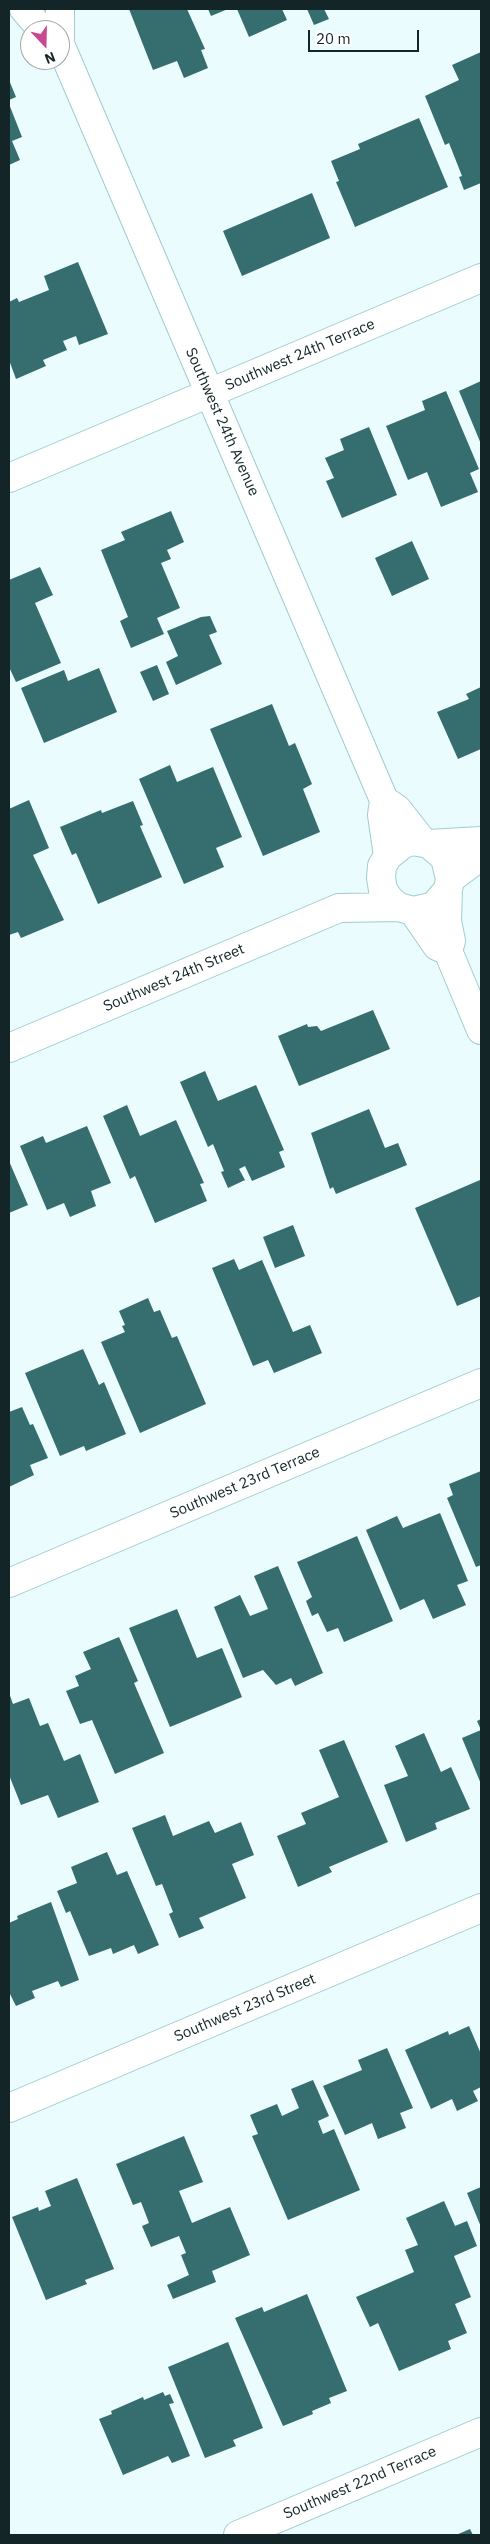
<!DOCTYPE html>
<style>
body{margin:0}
#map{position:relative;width:490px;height:2544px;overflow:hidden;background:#eafcfd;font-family:"IBM Plex Sans",sans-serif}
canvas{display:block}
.frame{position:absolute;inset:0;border:10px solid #132526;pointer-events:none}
.north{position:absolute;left:20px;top:20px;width:50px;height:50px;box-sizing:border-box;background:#fff;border:1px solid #a1a8a8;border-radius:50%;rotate:159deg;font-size:14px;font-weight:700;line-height:20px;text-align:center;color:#132526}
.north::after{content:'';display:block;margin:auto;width:18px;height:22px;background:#c9478f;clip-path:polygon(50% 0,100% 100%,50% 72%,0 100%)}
.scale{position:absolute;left:308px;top:30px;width:111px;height:22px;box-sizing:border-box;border:2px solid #132526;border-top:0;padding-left:6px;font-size:15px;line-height:18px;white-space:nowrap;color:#132526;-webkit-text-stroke:4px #fff;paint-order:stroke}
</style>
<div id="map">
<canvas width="490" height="2544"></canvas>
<div class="frame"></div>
<div class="north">N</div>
<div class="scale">20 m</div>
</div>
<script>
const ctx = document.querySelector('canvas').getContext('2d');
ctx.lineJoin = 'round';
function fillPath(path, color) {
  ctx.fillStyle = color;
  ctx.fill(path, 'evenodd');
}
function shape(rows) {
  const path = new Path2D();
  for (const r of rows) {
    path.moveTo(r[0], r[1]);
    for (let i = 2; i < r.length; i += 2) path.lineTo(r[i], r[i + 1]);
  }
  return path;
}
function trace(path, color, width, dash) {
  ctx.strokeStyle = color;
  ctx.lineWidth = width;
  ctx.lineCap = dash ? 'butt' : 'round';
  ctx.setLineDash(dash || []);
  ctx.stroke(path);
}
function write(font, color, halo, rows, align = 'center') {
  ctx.font = font + ' "IBM Plex Sans",sans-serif';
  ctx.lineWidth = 5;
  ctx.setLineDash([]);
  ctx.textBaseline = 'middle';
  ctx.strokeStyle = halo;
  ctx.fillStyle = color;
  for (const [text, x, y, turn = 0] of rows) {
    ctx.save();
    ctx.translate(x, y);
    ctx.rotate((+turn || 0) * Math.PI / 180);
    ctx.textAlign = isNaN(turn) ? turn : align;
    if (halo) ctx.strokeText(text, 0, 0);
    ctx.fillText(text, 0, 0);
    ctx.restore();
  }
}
const building = shape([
 [129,9,187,9,205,49,201,50,208,68,184,78,177,61,153,70],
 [208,9,228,9,211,16],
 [237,9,282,9,287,20,249,37],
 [307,9,324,9,329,19,314,25],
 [481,52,481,183,464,190,459,177,462,176,449,143,445,145,425,96,459,80,452,65],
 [9,80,16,97,9,100],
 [9,104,22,137,12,141,20,160,9,165],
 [419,118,448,187,355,227,336,182,339,181,331,161,360,149,358,144],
 [312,193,330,238,242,276,223,231],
 [78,262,108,334,79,345,76,336,63,341,67,350,43,360,46,366,16,379,9,360,9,302,17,298,19,302,49,290,44,276],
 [481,381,481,444,459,391],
 [446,391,479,469,470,473,478,492,441,507,427,472,408,480,386,426,425,410,422,401],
 [369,427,397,495,342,518,326,481,334,478,325,458,344,450,340,439],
 [171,511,184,542,167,550,171,559,161,563,180,608,157,618,164,634,131,648,120,621,128,617,101,550,125,540,121,532],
 [412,541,429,579,392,596,375,558],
 [40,567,53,595,35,603,61,663,16,682,9,667,9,580],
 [210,616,217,632,209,635,222,664,176,685,166,662,178,656,167,631,201,617],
 [157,665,169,694,153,701,140,672],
 [99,668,117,712,44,743,21,688,64,670,68,681],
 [481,687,481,749,458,759,437,712,469,699,466,694],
 [272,704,289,746,295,743,312,784,303,789,320,832,263,856,210,729],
 [170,765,177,782,213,767,242,837,216,848,224,867,184,884,139,779],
 [29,800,49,848,33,855,64,920,21,938,18,932,9,935,9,809],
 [133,801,143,825,140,826,162,877,98,904,76,853,72,855,60,827,101,810,102,813],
 [373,1010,390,1049,299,1086,278,1036,307,1024,308,1027,317,1026,321,1031],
 [205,1071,218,1101,256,1085,284,1150,279,1152,285,1167,252,1181,245,1166,239,1169,245,1180,228,1188,221,1172,224,1171,213,1144,208,1147,180,1082],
 [127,1105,140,1136,176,1120,204,1183,200,1184,207,1201,155,1223,135,1176,130,1179,103,1116],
 [369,1109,385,1148,398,1143,407,1165,336,1194,333,1187,330,1189,311,1133],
 [87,1126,111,1183,91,1191,96,1206,70,1217,64,1203,47,1210,20,1146,43,1136,46,1143],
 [9,1161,28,1205,9,1213],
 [480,1180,481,1296,457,1306,415,1208],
 [293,1225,305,1256,275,1268,263,1237],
 [234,1259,239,1270,262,1260,293,1332,310,1325,322,1353,274,1373,268,1360,253,1366,212,1268],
 [148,1298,154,1312,160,1310,172,1338,177,1336,206,1404,140,1433,101,1342,125,1332,122,1326,125,1325,119,1311],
 [83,1349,99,1385,104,1382,126,1434,86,1451,84,1446,60,1456,25,1373],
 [22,1407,30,1425,33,1424,48,1458,30,1465,34,1475,9,1487,9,1412],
 [481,1471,481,1565,476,1567,447,1498,453,1495,449,1484],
 [440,1513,468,1581,457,1585,466,1605,433,1619,424,1599,400,1610,366,1530,397,1516,403,1528],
 [357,1536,393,1621,344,1642,338,1628,327,1632,318,1613,312,1616,306,1601,312,1597,297,1562],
 [278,1566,323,1673,295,1686,291,1678,276,1685,263,1670,243,1678,214,1607,240,1595,250,1616,268,1609,254,1576],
 [177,1609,197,1658,222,1648,242,1697,170,1727,129,1628],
 [119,1637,138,1681,134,1683,164,1753,115,1774,92,1720,80,1724,66,1691,79,1686,75,1676,91,1669,83,1652],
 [9,1693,13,1704,29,1698,40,1726,48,1723,64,1761,80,1754,99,1802,58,1818,48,1795,21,1805,9,1775],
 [481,1719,481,1784,462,1738,481,1730,477,1721],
 [424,1733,441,1772,451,1767,470,1809,435,1823,437,1829,406,1842,384,1785,408,1776,395,1746],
 [344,1740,388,1842,329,1867,332,1872,298,1887,277,1836,306,1824,301,1813,339,1797,319,1750],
 [165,1815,173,1836,209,1821,215,1833,241,1822,254,1855,232,1864,246,1898,199,1918,204,1928,179,1938,169,1914,173,1912,162,1884,156,1886,132,1828],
 [107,1852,117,1875,127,1871,159,1945,138,1954,134,1945,113,1954,111,1948,89,1956,70,1911,66,1913,57,1891,77,1883,71,1867],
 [51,1902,79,1980,61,1987,58,1981,32,1991,35,1998,16,2006,9,1992,9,1923,18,1919,17,1916],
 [469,2026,481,2054,481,2087,473,2091,478,2101,457,2111,452,2099,431,2109,405,2050,448,2031,449,2035],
 [387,2048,413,2108,400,2113,406,2128,378,2139,372,2123,345,2135,323,2086,362,2070,358,2060],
 [313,2080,329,2116,318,2121,323,2134,334,2129,360,2190,288,2220,252,2136,258,2134,250,2115,277,2104,282,2116,299,2108,291,2089],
 [184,2136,203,2182,179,2191,192,2223,230,2207,250,2255,212,2271,216,2282,173,2299,167,2285,189,2275,181,2255,186,2253,179,2236,151,2247,142,2226,149,2223,141,2202,133,2205,116,2164],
 [77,2178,114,2269,85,2280,87,2284,46,2300,12,2217,38,2207,39,2211,51,2206,45,2191],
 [481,2187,481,2227,467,2193],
 [444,2201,455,2226,467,2221,477,2246,454,2256,471,2297,455,2304,467,2333,448,2341,451,2349,399,2371,378,2323,370,2327,356,2297,414,2272,405,2250,418,2245,406,2218],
 [307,2294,347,2391,329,2398,331,2403,312,2411,313,2414,283,2426,235,2318,262,2307,264,2312],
 [228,2342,263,2428,233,2440,236,2446,205,2458,168,2367],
 [163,2392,165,2396,170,2394,174,2403,169,2404,190,2456,172,2463,168,2456,123,2475,99,2419,112,2414,111,2411,143,2397,144,2400],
 [470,2529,473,2535,456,2535]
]);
const minor = shape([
 [24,9,42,30],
 [60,39,60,9],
 [60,44,384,800,382,815,388,856],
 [9,478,481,278],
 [384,800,397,809,423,842],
 [429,844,481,841],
 [450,879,481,856],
 [448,890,447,921,451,941,448,951,481,1030],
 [413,911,437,946,448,951],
 [9,1048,339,908,399,907,413,911,434,906,448,890,450,879,445,858,429,844,413,841,403,844,388,856,382,866,381,878,383,890,390,900,399,907],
 [9,1583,481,1383],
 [9,2108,481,1908],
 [238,2535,481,2432]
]);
const streetNames = [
 ["Southwest 24th Terrace",300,355,-23],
 ["Southwest 24th Avenue",222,422,66],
 ["Southwest 24th Street",174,978,-23],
 ["Southwest 23rd Terrace",245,1483,-23],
 ["Southwest 23rd Street",245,2008,-23],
 ["Southwest 22nd Terrace",360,2483,-23]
];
fillPath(building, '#366d6f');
trace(minor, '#9fcdcf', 30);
trace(minor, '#fff', 28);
write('15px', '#132526', '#fff', streetNames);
</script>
